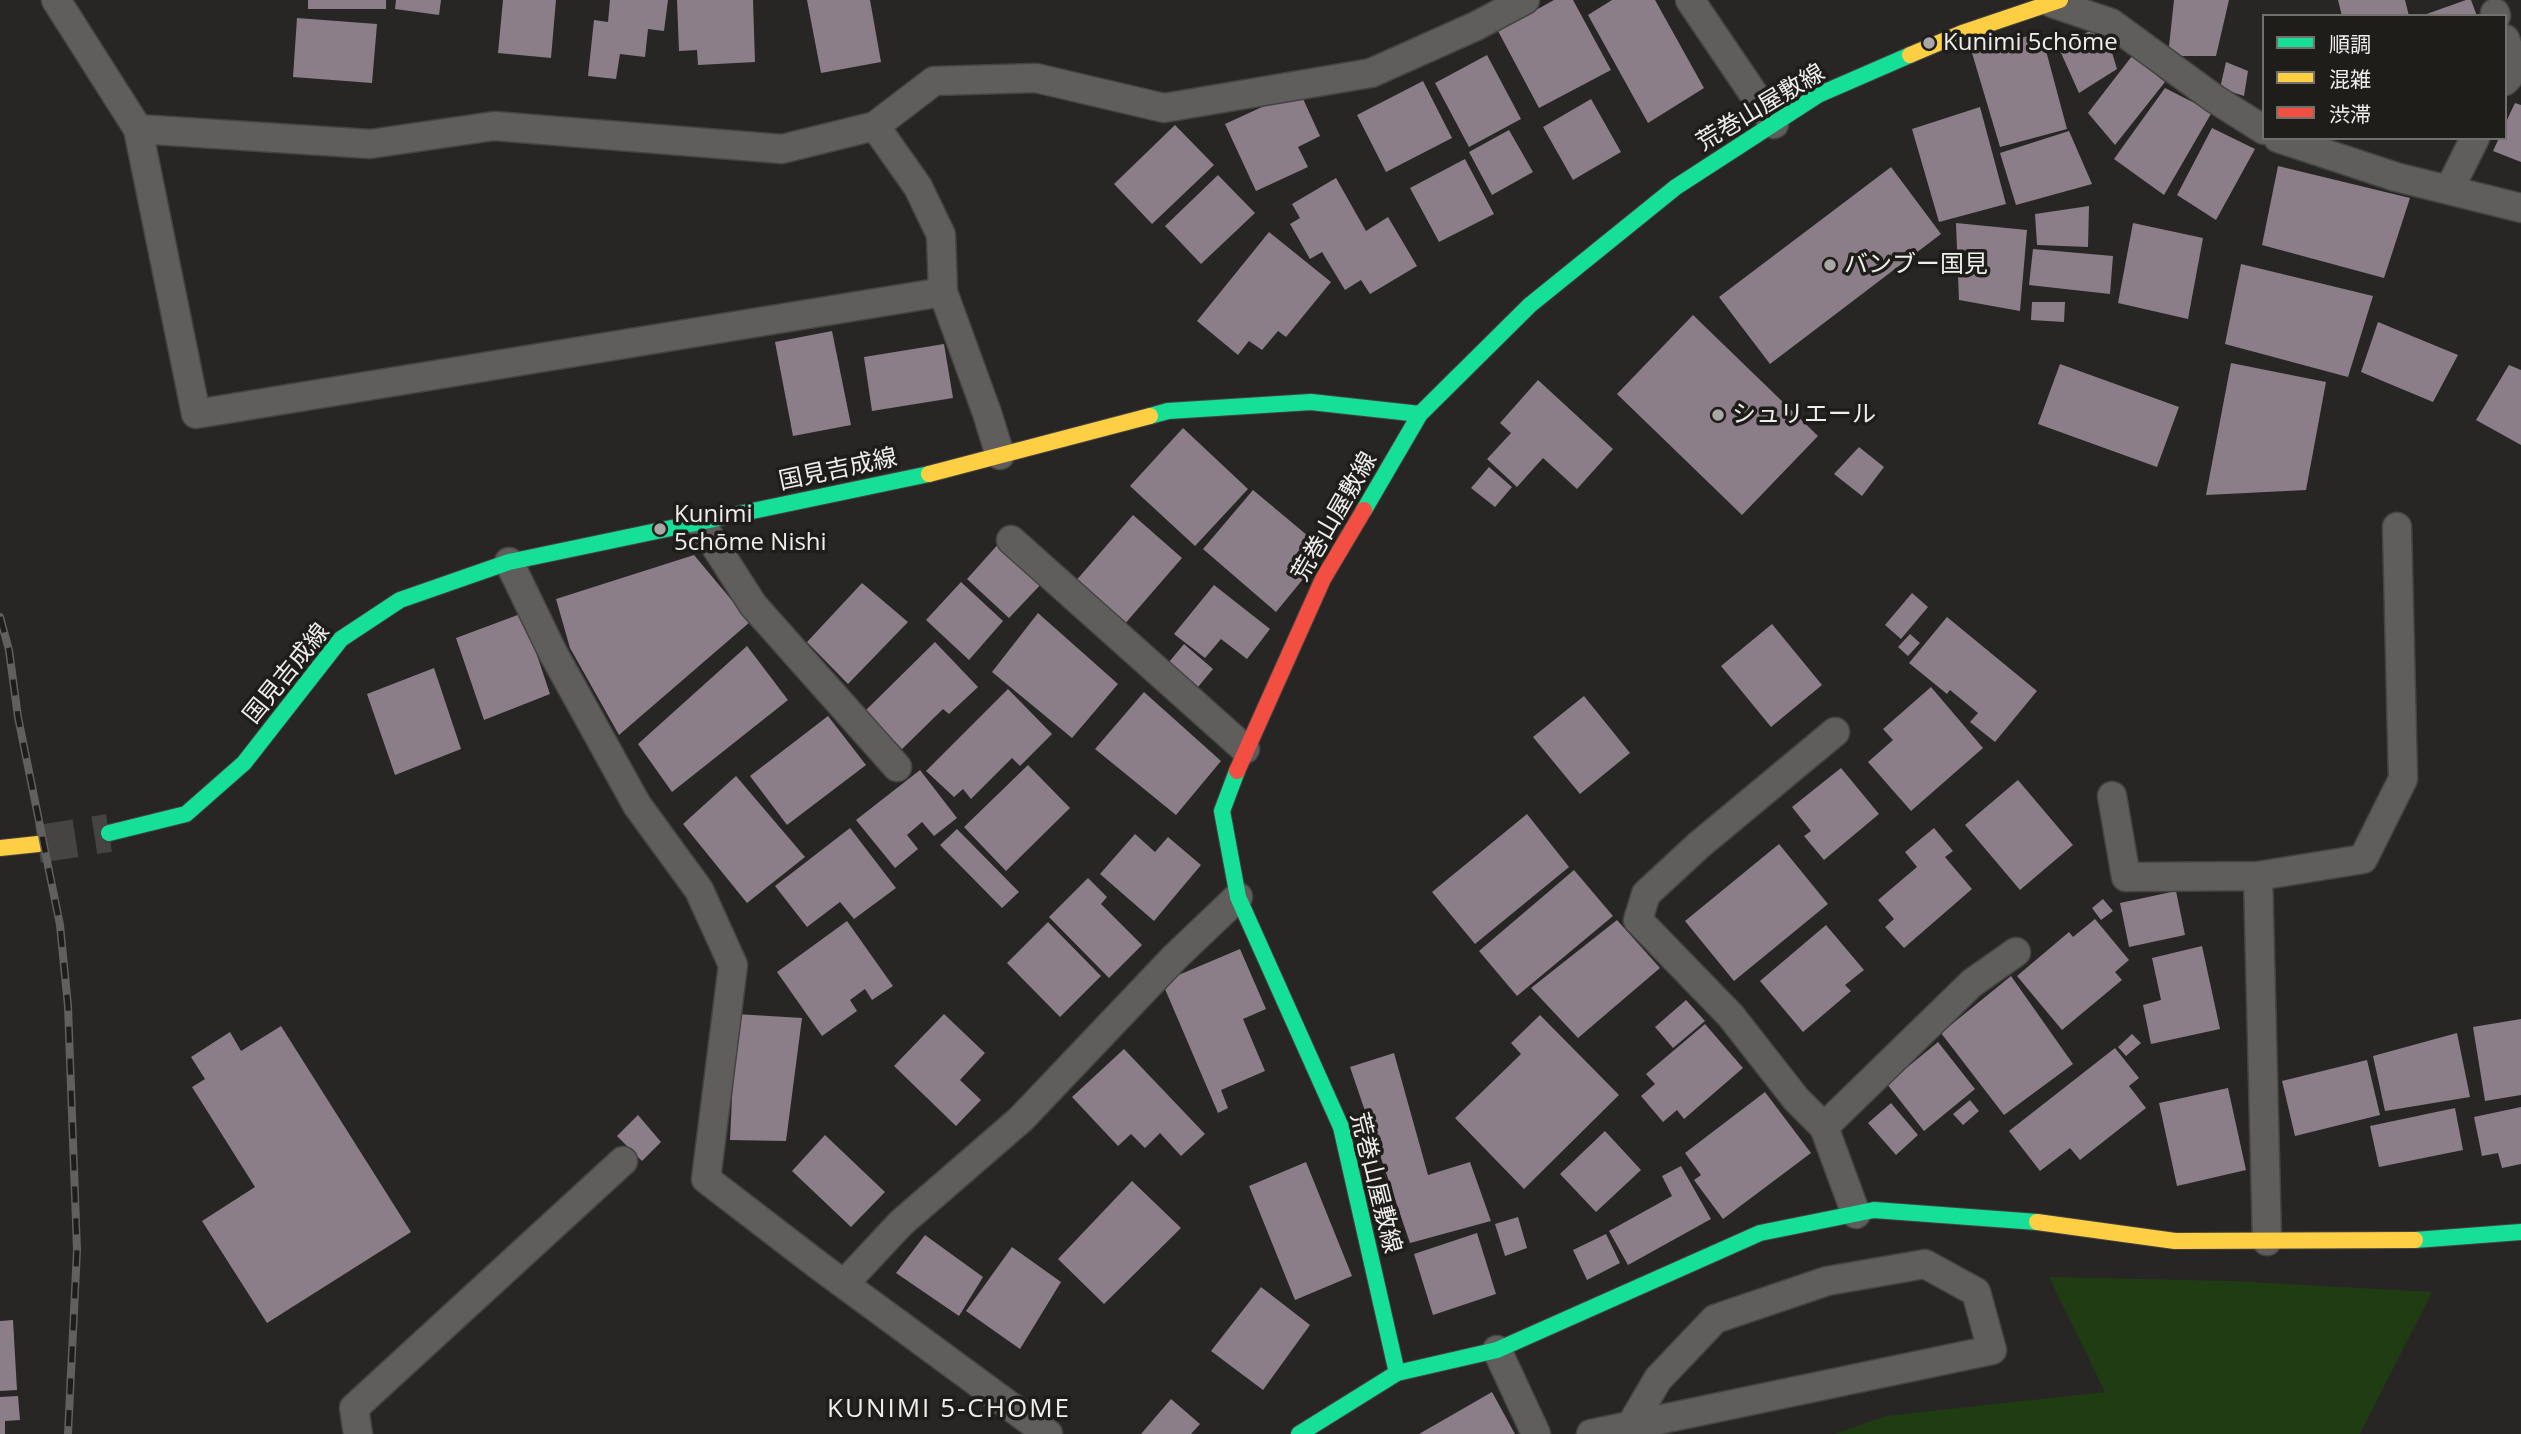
<!DOCTYPE html>
<meta charset="utf-8">
<style>
body{margin:0}
#map{position:relative;width:2521px;height:1434px;overflow:hidden;background:#272624;font-family:"Open Sans","Noto Sans JP",sans-serif}
canvas{display:block}
.legend{position:absolute;left:2262px;top:14px;width:245px;height:126px;box-sizing:border-box;background:#1e1d19;border:2px solid #72716d;margin:0;padding:9px 12px;list-style:none;font-size:21px;color:#efeeec}
.legend li{display:flex;align-items:center;gap:14px;height:35px}
.legend b{width:35px;border:2px solid #72716d}
</style>
<div id="map">
<canvas width="2521" height="1434"></canvas>
<ul class="legend">
<li><b style="height:9px;background:#16e098"></b>順調</li>
<li><b style="height:9px;background:#ffcf43"></b>混雑</li>
<li><b style="height:9px;background:#f24e42"></b>渋滞</li>
</ul>
</div>
<script>
const ctx = document.querySelector('canvas').getContext('2d');
ctx.lineJoin = 'round';
function fillPath(path, color) {
  ctx.fillStyle = color;
  ctx.fill(path, 'evenodd');
}
function shape(rows) {
  const path = new Path2D();
  for (const r of rows) {
    path.moveTo(r[0], r[1]);
    for (let i = 2; i < r.length; i += 2) path.lineTo(r[i], r[i + 1]);
  }
  return path;
}
function trace(path, color, width, dash) {
  ctx.strokeStyle = color;
  ctx.lineWidth = width;
  ctx.lineCap = dash ? 'butt' : 'round';
  ctx.setLineDash(dash || []);
  ctx.stroke(path);
}
function write(font, color, halo, rows, align = 'center') {
  ctx.font = font + ' "Open Sans","Noto Sans JP",sans-serif';
  ctx.lineWidth = 7;
  ctx.setLineDash([]);
  ctx.textBaseline = 'middle';
  ctx.strokeStyle = halo;
  ctx.fillStyle = color;
  for (const [text, x, y, turn = 0] of rows) {
    ctx.save();
    ctx.translate(x, y);
    ctx.rotate((+turn || 0) * Math.PI / 180);
    ctx.textAlign = isNaN(turn) ? turn : align;
    if (halo) ctx.strokeText(text, 0, 0);
    ctx.fillText(text, 0, 0);
    ctx.restore();
  }
}
const green = shape([
 [2049,1277,2233,1281,2432,1292,2360,1434,1834,1434,1886,1416,2105,1392]
]);
const building = shape([
 [308,0,386,0,386,9,308,9],
 [396,0,441,0,439,15,395,9],
 [503,0,556,0,551,58,498,53],
 [610,0,668,0,664,31,648,29,645,57,620,54,616,79,588,76,594,20,608,22],
 [677,0,753,0,755,62,698,65,697,50,679,51],
 [807,0,870,0,881,62,821,73],
 [1554,0,1573,0,1611,70,1539,108,1498,31],
 [1612,0,1655,0,1704,88,1648,123,1588,15],
 [2174,0,2229,0,2216,56,2168,56],
 [2338,0,2405,0,2409,16,2342,16],
 [2466,0,2471,0,2477,16,2421,16],
 [297,18,377,24,372,83,293,77],
 [2104,26,2117,69,2079,93,2057,44],
 [2041,32,2067,129,2000,147,1972,53],
 [1487,55,1521,119,1469,147,1435,83],
 [2132,56,2165,82,2115,145,2088,113],
 [2226,62,2248,71,2244,96,2220,88],
 [1423,81,1452,138,1386,172,1357,115],
 [2165,88,2212,112,2164,195,2114,159],
 [1299,90,1320,136,1298,147,1308,167,1256,191,1225,124],
 [1591,99,1621,152,1573,180,1543,127],
 [2515,103,2521,105,2521,162,2493,151,2499,138,2505,138,2505,124],
 [1980,107,2006,204,1939,222,1912,129],
 [1175,125,1214,165,1152,224,1114,184],
 [2212,128,2255,149,2216,220,2177,195],
 [1509,130,1533,172,1492,195,1469,152],
 [2069,131,2092,184,2016,205,2000,153],
 [1465,159,1494,214,1439,242,1410,188],
 [2278,166,2410,198,2384,278,2262,245],
 [1891,167,1941,234,1770,364,1719,297],
 [1218,175,1255,213,1201,264,1165,226],
 [1336,178,1366,231,1388,217,1417,266,1370,294,1361,280,1345,290,1322,252,1310,259,1290,224,1300,218,1292,204],
 [2089,206,2088,247,2037,245,2035,214],
 [1956,223,2027,230,2020,311,1959,300],
 [2133,223,2203,238,2188,319,2118,303],
 [1269,232,1331,282,1286,337,1278,331,1262,350,1249,341,1238,355,1197,321],
 [2033,249,2113,256,2110,294,2029,285],
 [2241,264,2373,296,2348,377,2225,344],
 [2032,302,2065,302,2064,322,2031,320],
 [1693,315,1818,436,1742,515,1617,394],
 [2378,322,2458,355,2433,402,2361,372],
 [832,331,851,425,793,436,775,342],
 [944,344,953,398,872,411,864,357],
 [2231,363,2326,382,2306,490,2206,495],
 [2060,364,2179,407,2157,467,2038,424],
 [2509,365,2521,370,2521,445,2476,420],
 [1538,380,1613,449,1577,489,1543,458,1517,487,1487,459,1511,433,1500,423],
 [1183,428,1248,489,1195,546,1130,486],
 [1859,447,1884,467,1862,496,1834,474],
 [1489,467,1512,487,1495,507,1471,488],
 [1253,490,1326,551,1276,612,1203,549],
 [1133,515,1182,558,1123,626,1074,583],
 [1001,541,1044,581,1009,618,967,579],
 [694,555,750,622,619,735,570,648,556,599],
 [961,582,1003,621,969,660,926,620],
 [862,583,908,622,848,684,807,642],
 [1214,585,1270,629,1247,659,1221,639,1205,658,1174,634],
 [1912,593,1928,607,1901,639,1885,625],
 [523,613,550,694,484,720,456,638],
 [1038,613,1118,684,1072,738,992,672],
 [1947,617,2037,691,1995,742,1970,722,1978,713,1950,690,1947,694,1909,663],
 [1772,624,1822,685,1771,727,1721,666],
 [1910,634,1920,643,1908,656,1898,647],
 [935,642,978,687,949,714,943,709,902,749,865,711],
 [1184,644,1213,669,1198,687,1169,662],
 [747,646,788,700,672,792,638,744],
 [434,668,461,749,395,775,367,694],
 [1931,687,1983,748,1911,811,1868,762,1893,740,1883,729],
 [1008,689,1052,734,1020,766,1012,758,971,799,963,789,954,797,926,771],
 [1144,692,1221,761,1176,815,1095,749],
 [1584,696,1630,753,1580,794,1533,737],
 [828,716,866,765,787,825,750,776],
 [1028,765,1070,808,1006,871,964,827],
 [1841,768,1879,814,1824,860,1804,836,1811,831,1792,807],
 [920,770,957,818,934,836,922,822,907,835,918,849,895,868,856,820],
 [736,776,805,857,747,903,683,824],
 [2018,780,2073,845,2020,890,1965,825],
 [1527,814,1569,867,1475,944,1432,892],
 [850,828,896,888,854,919,840,902,807,927,775,886],
 [1934,828,1953,851,1945,857,1972,889,1904,948,1885,927,1894,919,1878,900,1917,867,1905,852],
 [957,829,1019,892,1002,908,940,845],
 [1135,834,1155,852,1168,837,1201,865,1154,921,1100,874],
 [1779,844,1828,904,1734,981,1685,921],
 [1574,870,1613,916,1517,996,1479,951],
 [1088,878,1107,897,1101,904,1142,945,1109,978,1049,917],
 [2176,891,2185,935,2129,947,2120,903],
 [2103,899,2113,911,2101,920,2092,908],
 [2095,919,2129,960,2115,972,2122,980,2062,1030,2017,976,2069,932,2073,937],
 [1617,920,1660,968,1578,1038,1531,988],
 [847,921,893,986,872,1000,865,989,850,1000,857,1011,822,1036,777,972],
 [1048,922,1101,976,1060,1017,1007,963],
 [1826,925,1864,970,1845,985,1851,991,1803,1032,1760,981],
 [2202,946,2220,1029,2151,1044,2143,1005,2161,1000,2152,958],
 [1240,949,1266,1009,1243,1019,1265,1071,1221,1090,1228,1108,1218,1113,1162,982],
 [2011,976,2073,1064,2004,1115,1941,1033],
 [1686,1000,1705,1021,1673,1048,1655,1027],
 [736,1014,802,1018,786,1141,730,1140],
 [944,1014,985,1053,960,1080,981,1100,956,1126,894,1066],
 [1540,1015,1619,1095,1524,1189,1455,1118,1521,1054,1511,1043],
 [2521,1019,2521,1095,2485,1101,2473,1027],
 [1705,1024,1743,1068,1684,1119,1677,1110,1663,1122,1641,1096,1655,1084,1646,1074],
 [281,1026,411,1232,267,1323,202,1221,255,1187,192,1087,205,1079,191,1057,230,1032,241,1051],
 [2457,1033,2470,1097,2385,1111,2373,1056],
 [2132,1034,2141,1043,2126,1056,2118,1047],
 [1938,1042,1975,1089,1924,1131,1887,1084],
 [2115,1048,2139,1078,2129,1086,2146,1108,2080,1160,2070,1148,2040,1171,2009,1131],
 [1124,1049,1205,1134,1181,1156,1160,1133,1145,1148,1131,1134,1118,1146,1072,1097],
 [1394,1053,1428,1175,1470,1162,1491,1221,1410,1243,1350,1067],
 [2367,1060,2380,1115,2295,1136,2282,1081],
 [2228,1088,2246,1170,2177,1186,2159,1103],
 [1765,1092,1811,1153,1723,1219,1694,1180,1701,1175,1685,1153],
 [1970,1100,1979,1111,1963,1125,1953,1114],
 [1891,1103,1918,1135,1896,1155,1868,1123],
 [2521,1107,2521,1164,2502,1168,2498,1153,2482,1156,2474,1117],
 [2455,1108,2463,1150,2379,1167,2370,1126],
 [638,1115,661,1142,642,1161,617,1136],
 [1605,1131,1641,1170,1596,1212,1560,1174],
 [825,1135,885,1192,851,1227,792,1171],
 [1306,1162,1352,1276,1295,1300,1249,1186],
 [1681,1166,1711,1219,1628,1265,1609,1231,1672,1196,1662,1176],
 [1132,1181,1181,1228,1104,1304,1058,1259],
 [1518,1217,1527,1248,1505,1256,1495,1224],
 [1477,1233,1496,1294,1433,1315,1414,1254],
 [1606,1234,1620,1263,1587,1280,1573,1250],
 [925,1235,983,1277,959,1316,896,1273],
 [1012,1247,1061,1282,1020,1349,966,1311],
 [1261,1287,1310,1325,1263,1390,1211,1351],
 [13,1320,17,1390,0,1391,0,1321],
 [1492,1392,1515,1434,1419,1434],
 [18,1396,20,1420,5,1421,5,1434,0,1434,0,1397],
 [1171,1399,1200,1424,1191,1434,1141,1434]
]);
const secondaryTunnel = shape([
 [38,844,109,833]
]);
const lane = shape([
 [56,0,138,129,196,414,943,292],
 [1690,0,1774,124],
 [2052,3,2111,23,2215,99,2264,130],
 [2495,13,2496,16],
 [2505,39,2516,68,2505,81],
 [875,126,918,187,941,235,943,292,987,413,1000,455],
 [138,129,370,144,494,126,782,149,875,126,934,81,1036,78,1164,108,1371,73,1476,26,1525,0],
 [2278,138,2396,177,2521,208],
 [2449,190,2475,138],
 [700,522,753,605,897,767],
 [1011,540,1245,749],
 [509,562,553,653,637,805,699,890,733,965,706,1179,818,1265,1048,1434],
 [1835,732,1699,845,1646,894,1638,920,1731,1016,1796,1099,1824,1127,1972,983,2016,952],
 [2112,796,2126,877,2258,876],
 [1824,1127,1856,1214],
 [2267,1241,2258,876,2363,859,2403,779,2397,527],
 [844,1284,901,1223,1021,1119,1174,958,1238,897],
 [1497,1350,1536,1434],
 [358,1434,354,1408,623,1161],
 [1591,1434,1992,1350,1976,1292,1925,1264,1827,1281,1715,1319,1658,1379,1631,1425]
]);
const fast = shape([
 [1150,416,1168,411,1311,402,1420,414],
 [1364,510,1420,414,1530,305,1676,187,1818,95,1910,55],
 [1237,771,1222,811,1238,897,1341,1127,1397,1373],
 [109,833,186,814,244,763,341,639,400,600,509,562,929,474],
 [2415,1240,2521,1232],
 [1299,1434,1397,1373,1497,1350,1760,1233,1874,1210,2037,1222]
]);
const slow = shape([
 [1910,55,1962,33,2060,0],
 [929,474,1150,416],
 [0,848,38,844],
 [2037,1222,2175,1241,2415,1240]
]);
const jam = shape([
 [1237,771,1323,579,1364,510]
]);
const rail = shape([
 [0,617,9,650,18,717,60,925,68,1006,77,1250,68,1434]
]);
const markers = [
 [1929,43,7,"#a9a8a6"],
 [1830,265,7,"#a9a8a6"],
 [1718,415,7,"#a9a8a6"],
 [660,529,7,"#a9a8a6"]
];
const poiNames = [
 ["Kunimi 5chōme",1943,43],
 ["バンブー国見",1844,265],
 ["シュリエール",1732,415],
 ["Kunimi",674,515],
 ["5chōme Nishi",674,543]
];
const streetNames = [
 ["荒巻山屋敷線",1761,108,-31],
 ["国見吉成線",838,470,-12],
 ["荒巻山屋敷線",1335,517,-60],
 ["国見吉成線",287,674,-51],
 ["荒巻山屋敷線",1375,1183,76]
];
const neighbourhoodNames = [
 ["KUNIMI 5-CHOME",949,1410]
];
fillPath(green, '#203c12');
fillPath(building, '#8b7e88');
trace(secondaryTunnel, '#454442', 38, [38, 19]);
trace(lane, '#454442', 31);
trace(fast, '#454442', 18);
trace(slow, '#454442', 18);
trace(jam, '#454442', 18);
trace(lane, '#5f5e5c', 28);
trace(fast, '#16e098', 16);
trace(slow, '#ffcf43', 16);
trace(jam, '#f24e42', 16);
trace(rail, '#61605f', 8);
trace(rail, '#1e1d19', 5, [16]);
for (const [x, y, r, color] of markers) {
  const dot = new Path2D();
  dot.arc(x, y, r, 0, 2 * Math.PI);
  ctx.fillStyle = color;
  ctx.fill(dot);
  trace(dot, '#1e1d19', 2.5);
}
write('24px', '#efeeec', '#1e1d19', poiNames, 'left');
write('24px', '#efeeec', '#1e1d19', streetNames);
ctx.letterSpacing = '2px';
write('26px', '#efeeec', '#1e1d19', neighbourhoodNames);
ctx.letterSpacing = '0px';
</script>
